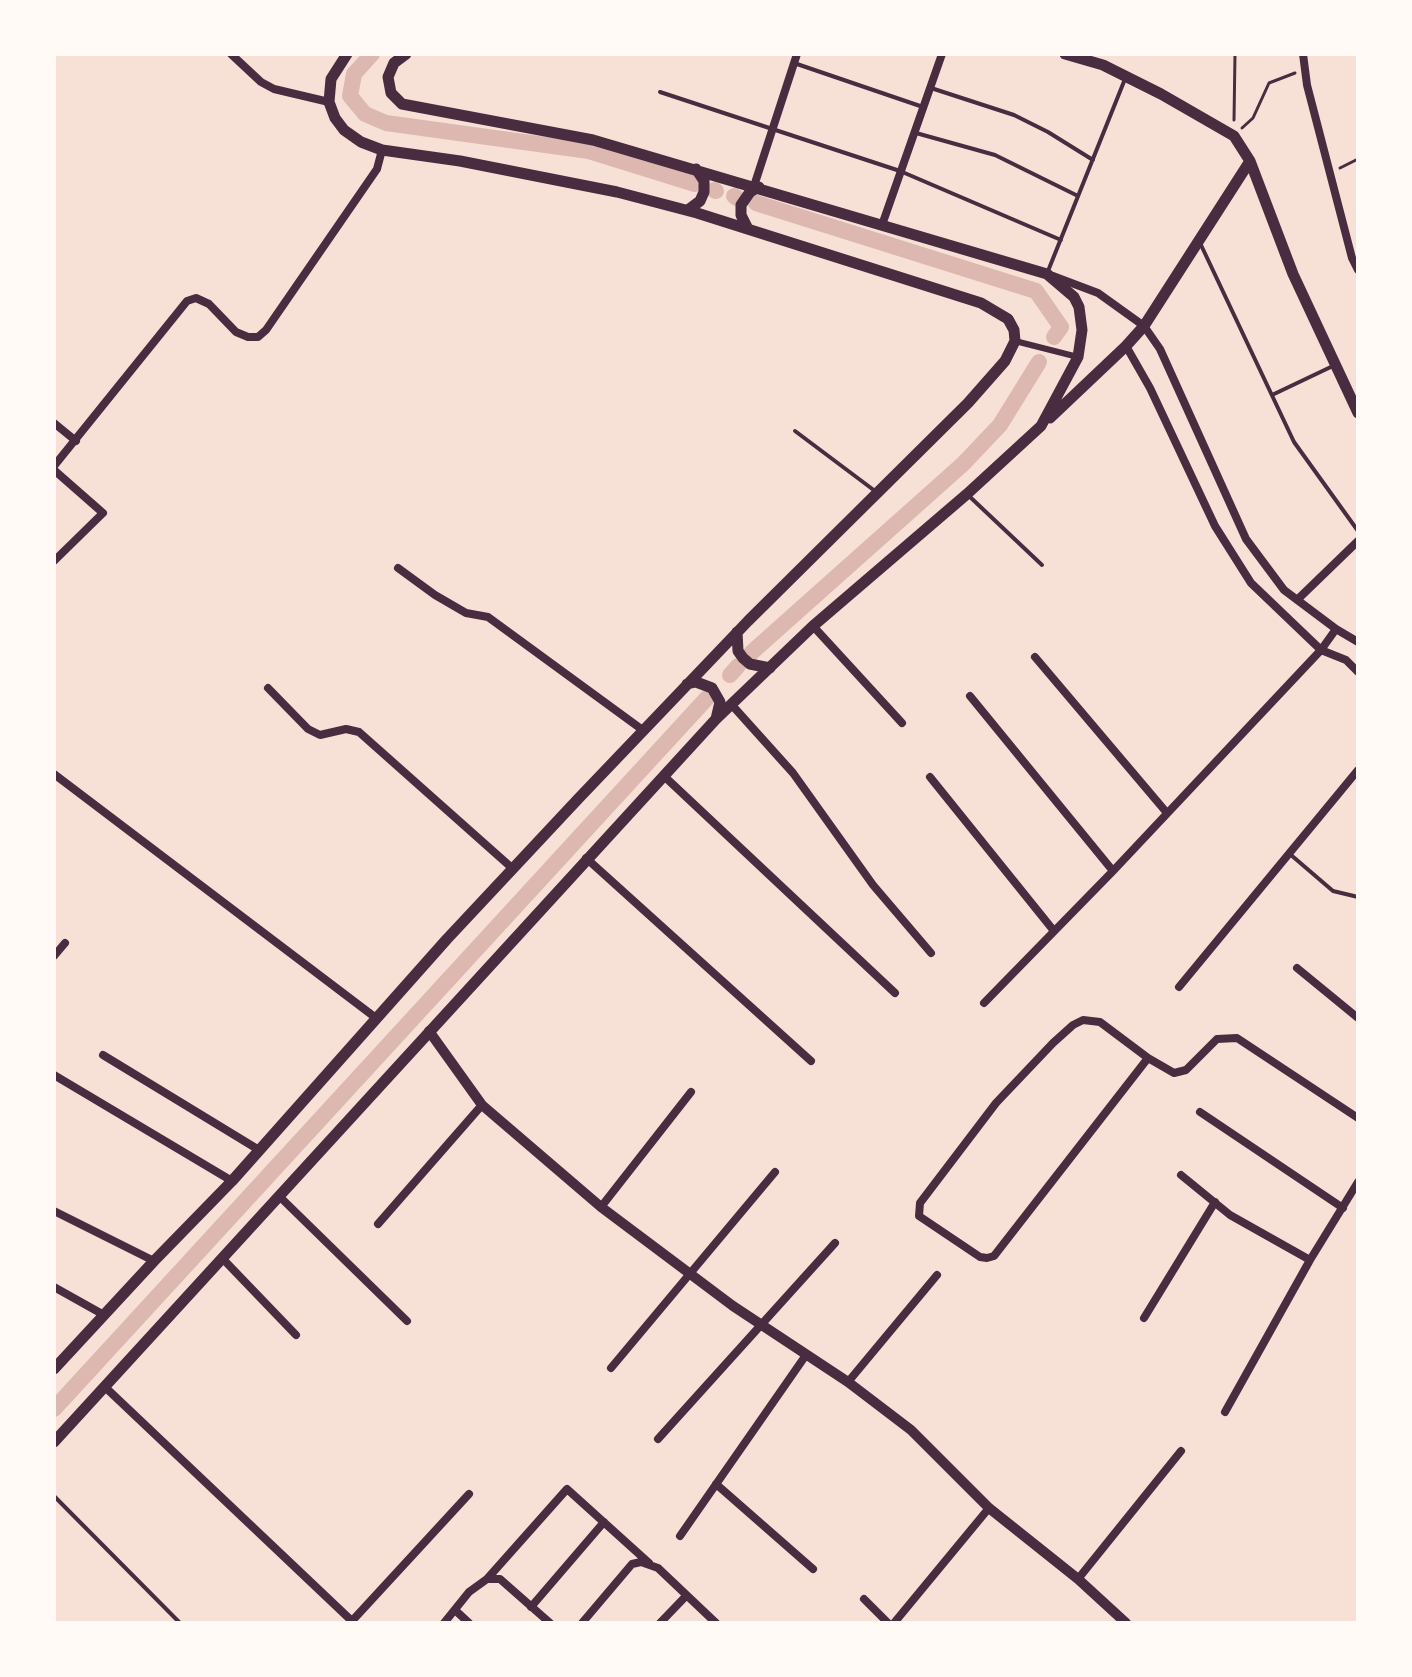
<!DOCTYPE html>
<style>
body{margin:0}
#map{position:relative;width:1412px;height:1677px;overflow:hidden;background:#f7e1d7;font-family:"Nunito Sans",sans-serif}
canvas{display:block}
.frame{position:absolute;inset:0;border:56px solid #fffaf5;pointer-events:none}
</style>
<div id="map">
<canvas width="1412" height="1677"></canvas>
<div class="frame"></div>
</div>
<script>
const c = document.querySelector('canvas').getContext('2d');
c.lineJoin = 'round';
function poly(rows) {
  const path = new Path2D();
  for (const r of rows) {
    path.moveTo(r[0], r[1]);
    for (let i = 2; i < r.length; i += 2) path.lineTo(r[i], r[i + 1]);
  }
  return path;
}
function stroke(path, color, width, dash) {
  c.strokeStyle = color;
  c.lineWidth = width;
  c.lineCap = dash ? 'butt' : 'round';
  c.setLineDash(dash || []);
  c.stroke(path);
}
const canal = poly([
 [372,54,354,74,350,96,365,114,386,123,589,151,695,184],
 [714,190,716,191],
 [734,196,737,198],
 [756,203,1036,291,1061,327,1054,337],
 [751,653,963,464,1000,425,1039,362],
 [730,675,738,666],
 [54,1409,707,698]
]);
const path = poly([
 [1234,120,1235,54],
 [1242,128,1253,118,1269,83,1295,73],
 [1340,168,1358,159]
]);
const service = poly([
 [794,63,923,107],
 [931,88,1014,115,1048,132,1093,160],
 [660,92,900,171,1061,240],
 [916,133,995,155,1078,196],
 [1201,245,1294,442,1358,531],
 [1048,271,1125,79],
 [1272,395,1335,365],
 [795,431,875,491],
 [969,496,1042,565],
 [1291,855,1333,891,1358,897],
 [54,1496,180,1623]
]);
const pedestrian = poly([
 [1015,341,1078,357]
]);
const minor = poly([
 [231,54,261,82,274,89,329,102],
 [1303,54,1307,85,1352,258,1358,270],
 [754,186,797,54],
 [882,225,942,54],
 [1053,276,1098,293,1144,326,1160,349,1246,539,1284,590,1336,629,1358,642],
 [1126,346,1150,388,1215,526,1251,583,1321,650,1346,660,1358,672],
 [54,423,76,441],
 [54,466,187,301,196,298,209,304,236,332,248,337,258,337,266,330,377,169,382,150],
 [54,470,103,513,54,561],
 [398,568,435,595,466,613,488,617,644,731],
 [1297,600,1358,541],
 [813,626,902,723],
 [1035,657,1167,813],
 [268,688,308,729,320,735,346,729,359,732,512,868],
 [970,696,1113,871],
 [731,704,793,773,873,885,931,953],
 [54,774,376,1018],
 [665,777,895,993],
 [930,777,1054,931],
 [586,858,811,1061],
 [54,956,65,943],
 [1297,968,1358,1018],
 [1179,987,1358,770],
 [984,1003,1113,871,1321,650,1336,629],
 [103,1055,259,1150],
 [1148,1058,994,1256,987,1258,980,1257,919,1216,920,1203,996,1103,1053,1043,1073,1025,1083,1020,1100,1022,1148,1058,1174,1073,1186,1070,1217,1039,1237,1038,1358,1118],
 [54,1075,232,1181],
 [1200,1112,1343,1208],
 [1181,1175,1230,1215,1310,1260],
 [279,1196,407,1321],
 [601,1207,691,1092],
 [54,1211,154,1261],
 [378,1224,482,1105],
 [222,1258,296,1335],
 [54,1287,104,1315],
 [1144,1318,1215,1202],
 [611,1368,775,1172],
 [848,1382,937,1275],
 [105,1387,354,1623],
 [1225,1412,1310,1260,1358,1182],
 [658,1439,835,1243],
 [716,1484,813,1569],
 [680,1536,806,1355],
 [487,1579,567,1489,649,1563],
 [1078,1579,1181,1451],
 [864,1599,888,1623],
 [531,1607,604,1522],
 [455,1610,469,1623],
 [352,1621,469,1494],
 [444,1623,469,1592,487,1579,500,1579,550,1623],
 [582,1623,632,1564,641,1562,658,1568,716,1623],
 [660,1623,686,1596],
 [894,1623,989,1508]
]);
const tertiary = poly([
 [429,1031,482,1105,601,1207,733,1306,848,1382,911,1430,989,1508,1078,1579,1126,1623]
]);
const secondary = poly([
 [1065,54,1103,65,1161,94,1234,136,1250,161,1293,274,1358,413],
 [688,210,700,201,704,192,704,181,696,169],
 [748,229,741,215,741,205,750,192,759,187],
 [1050,418,1126,346,1144,326,1250,161],
 [737,632,738,651,743,658,750,664,770,668],
 [687,684,696,682,712,688,720,702,716,719],
 [54,1369,154,1261,232,1181,447,939,578,799,748,621,968,403,1005,361,1015,341,1014,330,1008,319,981,303,697,213,617,192,460,161,382,150,361,142,344,130,335,118,329,102,331,79,347,54],
 [54,1442,716,719,813,626,967,494,1041,426,1078,357,1082,330,1079,307,1074,297,1047,274,593,140,402,104,391,93,388,77,394,63,406,54]
]);
stroke(canal, '#dcb8b0', 16);
stroke(path, '#4a2c40', 3);
stroke(service, '#4a2c40', 4);
stroke(pedestrian, '#4a2c40', 6);
stroke(minor, '#4a2c40', 8);
stroke(tertiary, '#4a2c40', 10);
stroke(secondary, '#4a2c40', 11);
</script>
